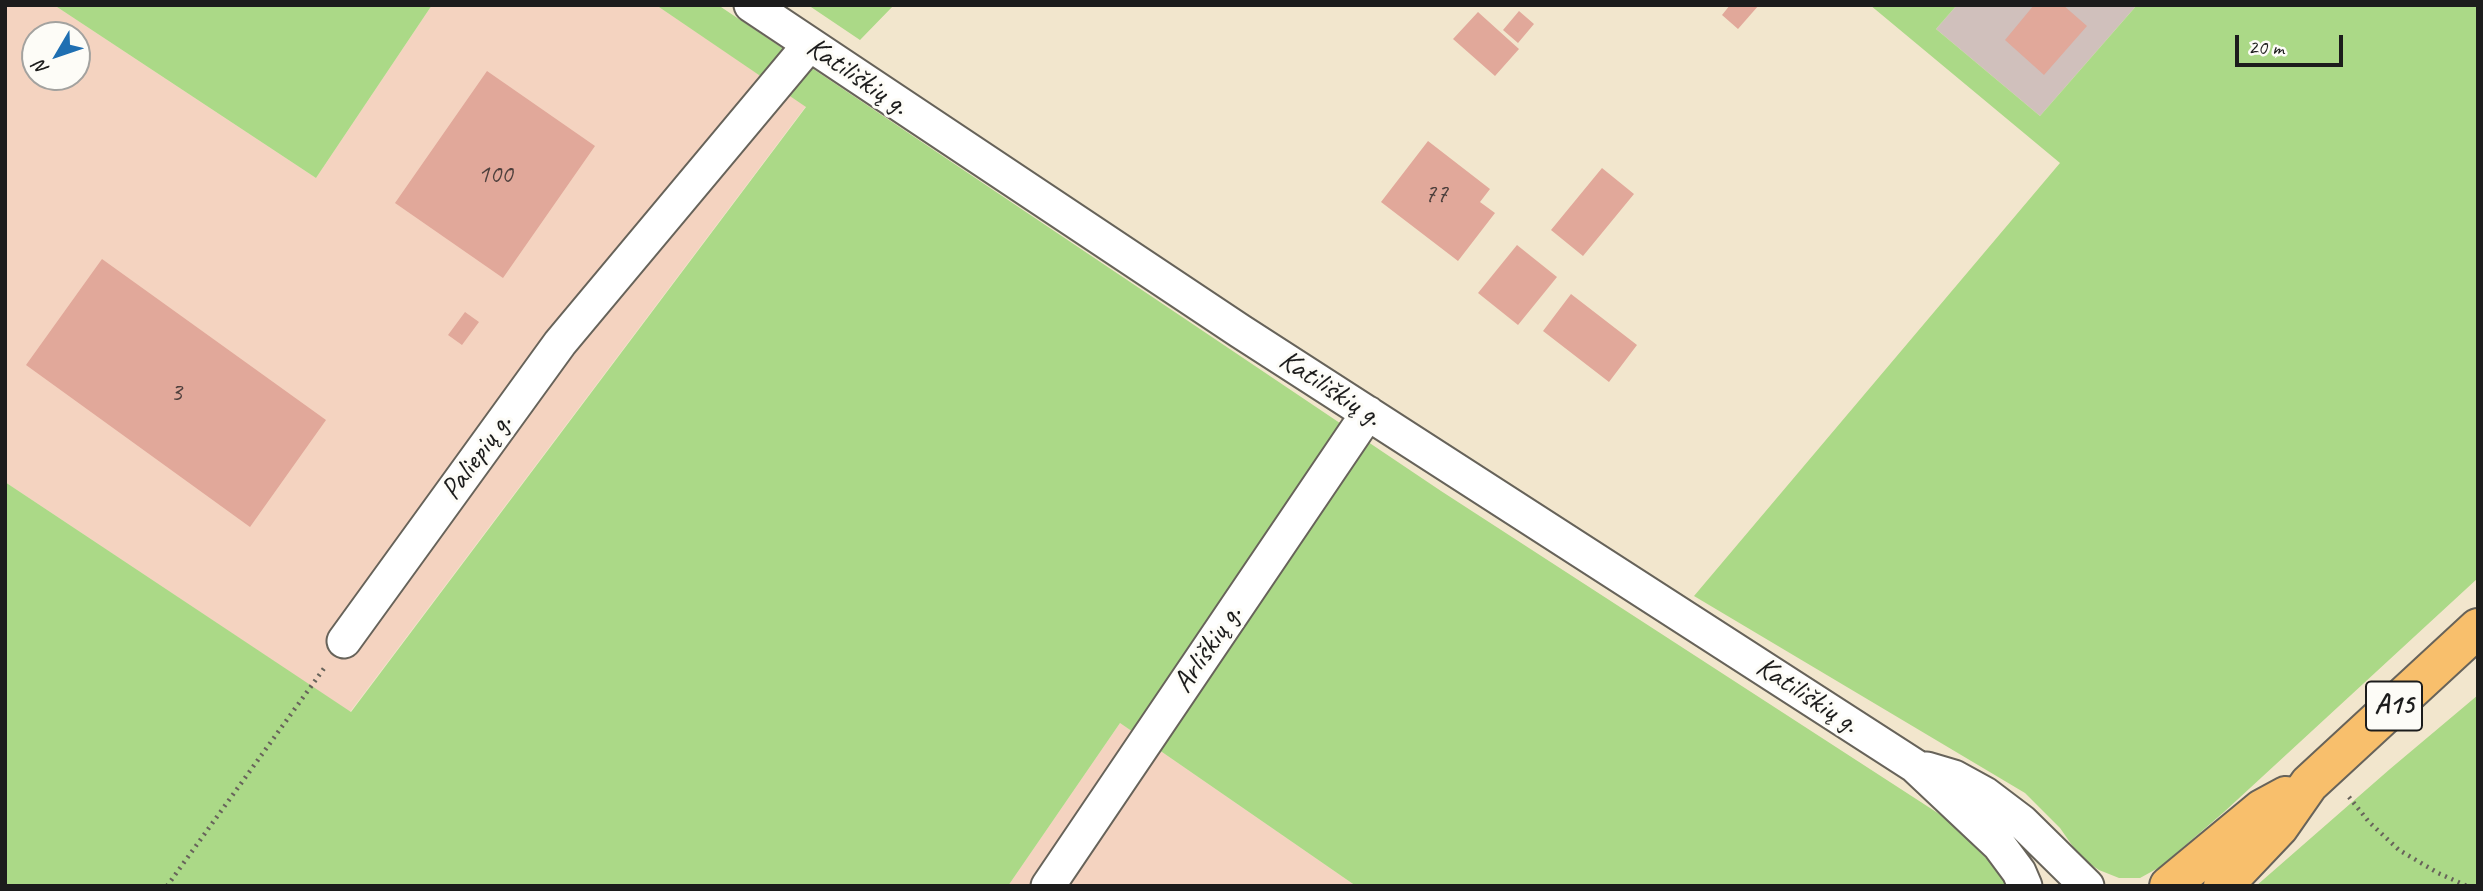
<!DOCTYPE html>
<meta charset="utf-8">
<style>
body{margin:0}
#map{position:relative;width:2483px;height:891px;overflow:hidden;background:#f2e6cd;font-family:Caveat,sans-serif}
canvas{display:block}
.frame{position:absolute;inset:0;border:7px solid #1c1c1c;pointer-events:none}
.north{position:absolute;left:21px;top:21px;width:70px;height:70px;box-sizing:border-box;background:#fdfcf7;border:2px solid #a3a29f;border-radius:50%;rotate:231deg;font-size:19px;font-weight:700;line-height:28px;text-align:center;color:#1c1c1c}
.north::after{content:'';display:block;margin:auto;width:24px;height:32px;background:#1f6fb2;clip-path:polygon(50% 0,100% 100%,50% 72%,0 100%)}
.scale{position:absolute;left:2235px;top:35px;width:108px;height:32px;box-sizing:border-box;border:4px solid #1c1c1c;border-top:0;padding-left:9px;font-size:21px;line-height:24px;white-space:nowrap;color:#1c1c1c;-webkit-text-stroke:5px #fdfcf7;paint-order:stroke}
</style>
<div id="map">
<canvas width="2483" height="891"></canvas>
<div class="frame"></div>
<div class="north">N</div>
<div class="scale">20 m</div>
</div>
<script>
const c = document.querySelector('canvas').getContext('2d');
c.lineJoin = 'round';
function fillPath(path, color) {
  c.fillStyle = color;
  c.fill(path, 'evenodd');
}
function poly(rows) {
  const path = new Path2D();
  for (const r of rows) {
    path.moveTo(r[0], r[1]);
    for (let i = 2; i < r.length; i += 2) path.lineTo(r[i], r[i + 1]);
  }
  return path;
}
function stroke(path, color, width, dash) {
  c.strokeStyle = color;
  c.lineWidth = width;
  c.lineCap = dash ? 'butt' : 'round';
  c.setLineDash(dash || []);
  c.stroke(path);
}
function drawText(font, color, halo, rows, align = 'center') {
  c.font = font + ' Caveat,sans-serif';
  c.lineWidth = 6;
  c.setLineDash([]);
  c.textBaseline = 'middle';
  c.strokeStyle = halo;
  c.fillStyle = color;
  for (const [text, x, y, turn = 0] of rows) {
    c.save();
    c.translate(x, y);
    c.rotate((+turn || 0) * Math.PI / 180);
    c.textAlign = isNaN(turn) ? turn : align;
    if (halo) c.strokeText(text, 0, 0);
    c.fillText(text, 0, 0);
    c.restore();
  }
}
const built = poly([
 [5,5,54,5,316,178,432,5,656,5,806,106,350,712,5,482],
 [35,35,77,35,77,77,35,77],
 [1120,723,1356,886,1008,886]
]);
const industrial = poly([
 [1957,5,2137,5,2040,116,1936,29]
]);
const green = poly([
 [54,5,432,5,316,178],
 [656,5,718,5,1441,491,1947,819,1999,871,2006,886,1356,886,1120,723,1008,886,5,886,5,482,351,712,806,107],
 [808,5,894,5,860,40],
 [1870,5,1957,5,1936,29,2040,116,2137,5,2478,5,2478,578,2224,812,2160,867,2140,878,2119,878,2099,870,2081,858,2060,828,2025,793,1694,596,2060,163],
 [2478,695,2478,886,2256,886,2390,769]
]);
const building = poly([
 [1730,5,1759,5,1738,29,1722,15],
 [2034,5,2063,5,2087,26,2044,75,2005,40],
 [1519,11,1534,24,1518,43,1503,30],
 [1478,12,1519,49,1495,76,1453,39],
 [487,71,595,146,503,278,395,203],
 [1428,141,1490,189,1480,202,1495,213,1458,261,1381,202],
 [1602,168,1634,194,1583,256,1551,230],
 [1517,245,1557,277,1518,325,1478,293],
 [102,259,326,420,250,527,26,365],
 [1571,294,1637,345,1609,382,1543,331],
 [465,312,479,322,462,345,448,335]
]);
const path = poly([
 [2349,797,2369,822,2399,850,2438,873,2467,886],
 [167,886,325,667]
]);
const street = poly([
 [751,5,1240,331,1915,766,1999,845,2019,872,2025,886],
 [344,641,560,343,809,45],
 [1927,769,1954,777,1985,794,2022,822,2087,886],
 [1048,886,1368,413]
]);
const highway = poly([
 [2169,886,2262,809,2286,796],
 [2223,886,2279,827,2309,784,2478,628]
]);
const numberNames = [
 ["100",495,175],
 ["77",1436,195],
 ["3",176,393]
];
const shields = [
 [2394,706,56]
];
const shieldNames = [
 ["A15",2394,706]
];
const streetNames = [
 ["Katiliškių g.",857,77,34],
 ["Katiliškių g.",1330,389,33],
 ["Paliepių g.",477,457,-54],
 ["Arliškių g.",1208,649,-56],
 ["Katiliškių g.",1807,696,33]
];
fillPath(built, '#f4d3c0');
fillPath(industrial, '#d0c0bc');
fillPath(green, '#abd987');
fillPath(building, '#e1a89a');
stroke(street, '#67635a', 37);
stroke(highway, '#67635a', 42);
stroke(path, '#67635a', 4.5, [2, 5]);
stroke(street, '#fff', 33);
stroke(highway, '#f8bf6c', 38);
drawText('26px', '#4d3f3c', null, numberNames);
for (const [x, y, w] of shields) {
  const box = new Path2D();
  box.roundRect(x - w / 2, y - 24.5, w, 49, 5);
  c.fillStyle = '#fdfcf7';
  c.fill(box);
  stroke(box, '#1c1c1c', 2);
}
drawText('bold 28px', '#1c1c1c', null, shieldNames);
drawText('30px', '#1c1c1c', '#fdfcf7', streetNames);
</script>
